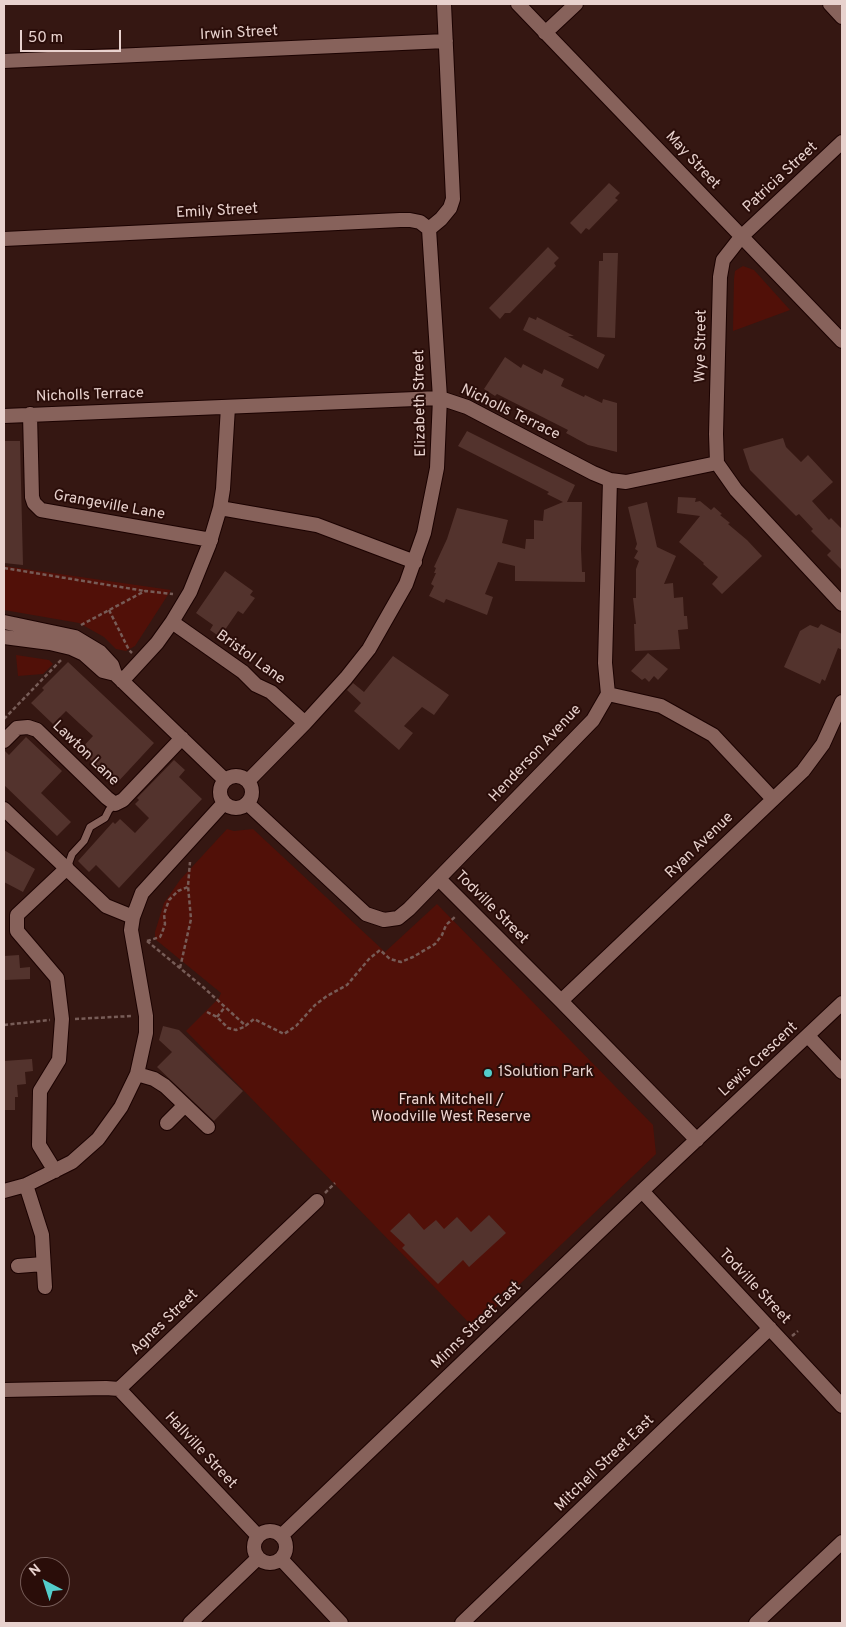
<!DOCTYPE html>
<style>
body{margin:0}
#map{position:relative;width:846px;height:1627px;overflow:hidden;background:#351712;font-family:Overpass,sans-serif}
canvas{display:block}
.frame{position:absolute;inset:0;border:5px solid #e8d2ce;pointer-events:none}
.north{position:absolute;left:20px;top:1557px;width:50px;height:50px;box-sizing:border-box;background:#2a0d09;border:1px solid #765c58;border-radius:50%;rotate:320deg;font-size:14px;font-weight:700;line-height:20px;text-align:center;color:#e8d2ce}
.north::after{content:'';display:block;margin:auto;width:18px;height:22px;background:#53cdcb;clip-path:polygon(50% 0,100% 100%,50% 72%,0 100%)}
.scale{position:absolute;left:20px;top:30px;width:101px;height:22px;box-sizing:border-box;border:2px solid #e8d2ce;border-top:0;padding-left:6px;font-size:15px;line-height:18px;white-space:nowrap;color:#e8d2ce;-webkit-text-stroke:4px #2a0d09;paint-order:stroke}
</style>
<div id="map">
<canvas width="846" height="1627"></canvas>
<div class="frame"></div>
<div class="north">N</div>
<div class="scale">50 m</div>
</div>
<script>
const c = document.querySelector('canvas').getContext('2d');
c.lineJoin = 'round';
function fillPath(path, color) {
  c.fillStyle = color;
  c.fill(path, 'evenodd');
}
function poly(rows) {
  const path = new Path2D();
  for (const r of rows) {
    if (r.length === 3) {
      path.moveTo(r[0] + r[2], r[1]);
      path.arc(r[0], r[1], r[2], 0, 2 * Math.PI);
      continue;
    }
    path.moveTo(r[0], r[1]);
    for (let i = 2; i < r.length; i += 2) path.lineTo(r[i], r[i + 1]);
  }
  return path;
}
function stroke(path, color, width, dash) {
  c.strokeStyle = color;
  c.lineWidth = width;
  c.lineCap = dash ? 'butt' : 'round';
  c.setLineDash(dash || []);
  c.stroke(path);
}
function drawText(font, color, halo, rows, align = 'center') {
  c.font = font + ' Overpass,sans-serif';
  c.lineWidth = 4;
  c.setLineDash([]);
  c.textBaseline = 'middle';
  c.strokeStyle = halo;
  c.fillStyle = color;
  for (const [text, x, y, turn = 0] of rows) {
    c.save();
    c.translate(x, y);
    c.rotate((+turn || 0) * Math.PI / 180);
    c.textAlign = isNaN(turn) ? turn : align;
    if (halo) c.strokeText(text, 0, 0);
    c.fillText(text, 0, 0);
    c.restore();
  }
}
const green = poly([
 [743,266,754,270,790,310,733,331,734,279,735,271],
 [4,566,171,590,135,646,126,651,116,649,104,637,79,623,4,610],
 [16,655,49,660,53,664,43,674,18,676],
 [227,829,234,831,253,829,385,952,437,904,653,1125,656,1154,474,1328,186,1031,219,998,221,993,155,939,155,932,164,903,180,880]
]);
const building = poly([
 [609,183,620,193,615,198,618,200,589,230,586,228,581,234,570,223],
 [548,247,559,258,554,263,556,266,510,313,505,313,500,319,489,308],
 [603,253,618,253,615,338,597,337,599,261,603,261],
 [529,317,536,320,537,317,574,336,568,336,605,355,598,369,523,330],
 [505,357,521,368,523,364,542,374,544,369,564,379,561,386,584,397,585,395,602,403,603,399,617,403,617,452,588,445,566,433,568,430,497,394,495,396,484,389],
 [467,431,575,485,567,502,582,502,581,549,582,572,585,572,585,582,515,581,515,566,498,562,485,594,493,597,487,615,446,599,444,603,429,596,434,586,431,584,436,573,434,573,436,568,434,567,447,539,457,508,508,520,502,543,525,549,526,539,534,539,534,520,543,521,544,510,563,502,547,494,549,492,458,446],
 [783,438,786,447,801,462,808,455,833,482,812,501,829,520,831,518,842,529,842,570,827,555,831,551,811,531,813,529,799,514,796,516,750,470,743,449],
 [4,441,20,441,23,565,4,563],
 [678,497,696,498,695,502,700,501,711,510,714,507,722,514,720,515,730,523,728,524,747,540,762,556,722,594,712,584,718,577,703,564,704,563,679,542,700,516,677,513],
 [647,502,657,547,676,556,664,584,673,583,674,598,683,597,684,616,687,616,688,629,678,630,680,649,635,651,634,624,636,624,633,598,636,598,636,569,639,561,634,558,638,551,635,549,637,544,628,507],
 [225,571,253,591,250,595,255,598,243,614,238,611,220,637,210,630,213,625,196,613],
 [821,624,842,634,842,650,838,648,825,681,822,679,820,684,784,667,800,631,810,625,818,628],
 [648,653,668,669,658,680,654,676,649,682,645,678,642,680,631,671],
 [393,656,449,695,434,715,422,707,404,726,413,733,399,750,354,711,361,703,347,690,353,683,364,692],
 [68,662,154,743,116,784,80,750,93,736,66,711,53,724,31,703,44,690,42,688],
 [26,737,62,771,41,793,71,822,57,836,4,785,4,750,9,755],
 [174,760,185,770,179,777,202,799,119,888,96,865,89,872,78,861,113,822,115,824,120,819,135,833,149,818,135,804,139,800,137,798],
 [4,850,35,869,23,892,4,882],
 [19,955,20,968,30,967,30,979,4,980,4,956],
 [163,1026,179,1030,243,1091,214,1121,157,1067,172,1052,159,1040],
 [32,1059,33,1071,25,1072,26,1084,17,1085,18,1097,15,1097,15,1110,4,1110,4,1061],
 [409,1213,424,1230,436,1220,444,1229,457,1217,471,1232,489,1215,506,1233,469,1267,463,1260,438,1284,402,1248,405,1245,390,1231]
]);
const path = poly([
 [4,568,145,591],
 [109,610,129,650,132,653],
 [81,625,145,591,173,594],
 [4,719,62,659],
 [147,941,203,987,246,1026],
 [147,941,160,937,162,933,165,924,164,914,169,900,178,891,188,887],
 [180,968,191,919,188,886,190,862],
 [207,1012,217,1017,228,1028,236,1030,244,1027,254,1019,284,1034,296,1026,315,1005,327,996,347,985,369,959,380,950,390,959,401,962,413,957,435,944,442,935,446,925,456,916],
 [217,1017,225,1007],
 [75,1019,132,1016],
 [4,1025,50,1020],
 [325,1193,335,1183],
 [792,1336,798,1331]
]);
const lane = poly([
 [67,868,72,854,84,841,90,827,105,818,109,810,115,804]
]);
const street = poly([
 [518,4,842,341],
 [830,4,842,17],
 [545,33,576,4],
 [4,61,446,41],
 [4,239,400,220,410,220,420,222,429,229],
 [30,414,32,497,34,503,41,510,211,540],
 [4,416,440,398,467,407,593,473,610,480,626,482,717,463,736,490,842,604],
 [717,463,716,434,720,277,723,260,741,237,842,142],
 [220,508,317,525,415,562],
 [4,622,75,637,100,652,112,665,115,674,225,780],
 [172,622,243,672,256,685,271,692,305,723],
 [4,637,50,643,71,648,84,654,103,671,115,674],
 [122,681,157,643,172,622,190,592,209,545,220,508,223,489,228,407],
 [608,694,661,706,713,735,773,799],
 [4,741,17,728,28,727,37,730,107,798,115,804,123,800,182,738],
 [236,792,16],
 [248,781,305,723,346,678,369,649,406,584,424,533,437,468,440,398,429,229,441,219,450,208,453,199,444,4],
 [247,803,366,914,384,920,398,918,409,909,593,720,608,694,605,663,610,480],
 [4,809,106,906,133,917],
 [439,879,561,1001,697,1140],
 [561,1001,803,771,823,744,842,702],
 [808,1036,842,1072],
 [137,1074,154,1079,165,1086,208,1127],
 [167,1123,185,1105],
 [55,1171,39,1145,40,1091,59,1060,62,1019,57,978,17,931,17,915,67,868],
 [26,1185,42,1235,45,1287],
 [4,1191,26,1185,72,1162,98,1139,121,1107,137,1074,146,1033,146,1016,131,930,133,917,142,893,224,803],
 [642,1191,842,1406],
 [18,1266,43,1264],
 [119,1389,317,1201],
 [119,1389,258,1536],
 [4,1390,106,1388,119,1389],
 [270,1547,16],
 [281,1536,642,1191,842,1003],
 [281,1559,341,1623],
 [190,1623,258,1558],
 [462,1623,770,1328],
 [756,1623,842,1542]
]);
const markers = [
 [488,1073,5,"#53cdcb"]
];
const streetNames = [
 ["Irwin Street",239,34,-3],
 ["May Street",692,161,47],
 ["Patricia Street",781,178,-43],
 ["Emily Street",217,212,-3],
 ["Wye Street",702,346,-89],
 ["Nicholls Terrace",90,396,-2],
 ["Elizabeth Street",421,403,-91],
 ["Nicholls Terrace",510,413,26],
 ["Grangeville Lane",109,506,10],
 ["Bristol Lane",250,658,36],
 ["Lawton Lane",85,754,44],
 ["Henderson Avenue",536,754,-47],
 ["Ryan Avenue",700,846,-44],
 ["Todville Street",491,908,45],
 ["Lewis Crescent",759,1060,-43],
 ["Todville Street",754,1287,47],
 ["Agnes Street",165,1323,-44],
 ["Minns Street East",477,1326,-44],
 ["Hallville Street",200,1451,47],
 ["Mitchell Street East",605,1464,-44]
];
const poiNames = [
 ["1Solution Park",498,1073]
];
const parkNames = [
 ["Frank Mitchell /",451,1101],
 ["Woodville West Reserve",451,1118]
];
fillPath(green, '#511008');
fillPath(building, '#53332d');
stroke(lane, '#1b0201', 9);
stroke(street, '#1b0201', 16);
stroke(path, '#775c57', 2.5, [4, 2.5]);
stroke(lane, '#87625b', 7);
stroke(street, '#87625b', 14);
for (const [x, y, r, color] of markers) {
  const dot = new Path2D();
  dot.arc(x, y, r, 0, 2 * Math.PI);
  c.fillStyle = color;
  c.fill(dot);
  stroke(dot, '#2a0d09', 2);
}
drawText('15px', '#e8d2ce', '#2a0d09', streetNames);
drawText('15px', '#e8d2ce', '#2a0d09', poiNames, 'left');
drawText('15px', '#f0d6d2', '#2a0d09', parkNames);
</script>
